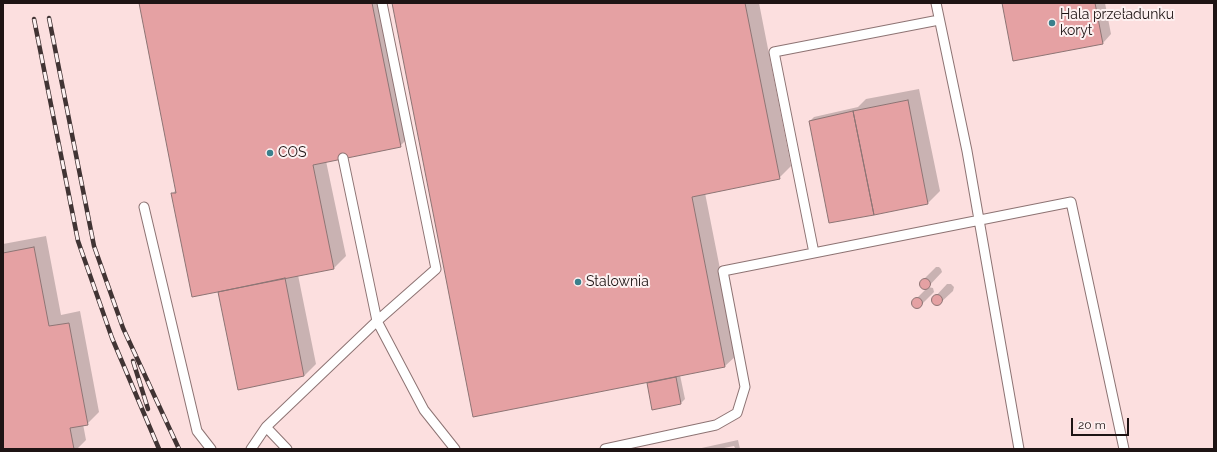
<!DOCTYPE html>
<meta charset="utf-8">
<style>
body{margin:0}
#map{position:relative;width:1217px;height:452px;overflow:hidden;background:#fcdfdf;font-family:Raleway,sans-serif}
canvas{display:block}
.frame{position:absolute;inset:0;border:4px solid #1e1414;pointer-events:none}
.scale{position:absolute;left:1071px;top:418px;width:58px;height:18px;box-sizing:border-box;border:2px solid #1e1414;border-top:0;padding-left:5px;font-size:12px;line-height:14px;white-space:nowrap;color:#1e1414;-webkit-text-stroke:3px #fdf1f1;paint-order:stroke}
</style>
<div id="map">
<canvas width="1217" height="452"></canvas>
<div class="frame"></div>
<div class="scale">20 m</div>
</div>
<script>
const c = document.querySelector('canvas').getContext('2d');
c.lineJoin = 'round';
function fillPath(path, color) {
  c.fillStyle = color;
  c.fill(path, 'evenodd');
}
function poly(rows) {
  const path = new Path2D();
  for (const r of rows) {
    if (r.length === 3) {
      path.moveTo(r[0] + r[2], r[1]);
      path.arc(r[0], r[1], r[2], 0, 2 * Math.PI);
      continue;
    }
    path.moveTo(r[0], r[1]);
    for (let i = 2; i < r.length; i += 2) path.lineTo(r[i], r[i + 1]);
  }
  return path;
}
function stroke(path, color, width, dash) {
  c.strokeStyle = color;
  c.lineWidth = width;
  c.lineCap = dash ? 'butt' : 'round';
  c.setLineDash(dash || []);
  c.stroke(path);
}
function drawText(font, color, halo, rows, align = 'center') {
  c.font = font + ' Raleway,sans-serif';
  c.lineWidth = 4;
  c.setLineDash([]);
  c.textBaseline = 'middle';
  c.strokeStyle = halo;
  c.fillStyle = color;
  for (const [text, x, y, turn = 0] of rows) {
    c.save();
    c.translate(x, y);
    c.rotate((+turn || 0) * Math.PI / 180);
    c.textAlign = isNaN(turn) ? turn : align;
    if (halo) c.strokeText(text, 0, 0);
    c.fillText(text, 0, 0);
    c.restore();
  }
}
const shadow = poly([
 [140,3,386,3,412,134,400,146,326,161,346,256,334,268,298,275,316,364,304,376,239,389,219,290,172,194,176,190],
 [393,3,759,3,791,166,779,178,705,193,737,355,725,366,680,375,685,399,681,403,653,408,648,382],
 [1003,3,1105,3,1111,34,1103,43],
 [919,89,940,191,928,203,810,121,814,117,858,107,866,99],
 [46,236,61,315,80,311,99,412,87,424,83,424,86,440,77,449,3,449,3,244],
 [936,267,939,267,941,269,942,272,928,287,933,288,934,292,919,307,916,307,913,305,913,302,927,288,924,288,921,286,921,282],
 [947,284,951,284,954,287,953,291,938,305,933,303,933,299],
 [738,440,740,449,728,449,735,448,734,446,719,449,697,449]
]);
const building = poly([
 [139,3,372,3,401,147,313,165,334,269,192,297,171,193,176,193,139,3],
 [392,3,745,3,780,179,692,197,725,367,473,417,392,3],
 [1002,3,1095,3,1103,44,1013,61,1002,3],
 [908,100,928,204,874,215,853,111,908,100],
 [853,111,874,215,829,223,809,121,853,111],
 [34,247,49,326,69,323,88,425,70,428,74,449,3,449,3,253,34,247],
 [285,278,304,376,238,390,218,292,285,278],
 [925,284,5.5],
 [937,300,5.5],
 [917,303,5.5],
 [676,377,681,404,652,410,647,383,676,377]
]);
const service = poly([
 [936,3,967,151,1019,449],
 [343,158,377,321,424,410,455,449],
 [144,207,197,431,211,449],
 [814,253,774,52,939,20],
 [251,449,266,427],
 [287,449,266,427,377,321,436,269,382,3],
 [605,449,716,425,737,413,745,387,723,271,1071,202,1124,449]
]);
const rail = poly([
 [49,18,94,246,123,328,179,449],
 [34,19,78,241,112,338,159,449],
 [133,361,148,409]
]);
const markers = [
 [1052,23,4,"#3a808c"],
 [270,153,4,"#3a808c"],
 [578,282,4,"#3a808c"]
];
const poiNames = [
 ["Hala przeładunku",1060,15],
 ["koryt",1060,31],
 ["COS",278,153],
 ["Stalownia",586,282]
];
fillPath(shadow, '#0003');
fillPath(building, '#e5a1a3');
stroke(building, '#8d7474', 1);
stroke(service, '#8d7373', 11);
stroke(service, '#fff', 9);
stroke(rail, '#413434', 4.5);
stroke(rail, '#fdf1f1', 3, [9]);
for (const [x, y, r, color] of markers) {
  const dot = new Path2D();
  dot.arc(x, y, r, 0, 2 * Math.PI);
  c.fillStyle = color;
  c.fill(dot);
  stroke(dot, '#fdf1f1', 1.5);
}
drawText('14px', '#1e1414', '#fdf1f1', poiNames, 'left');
</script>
